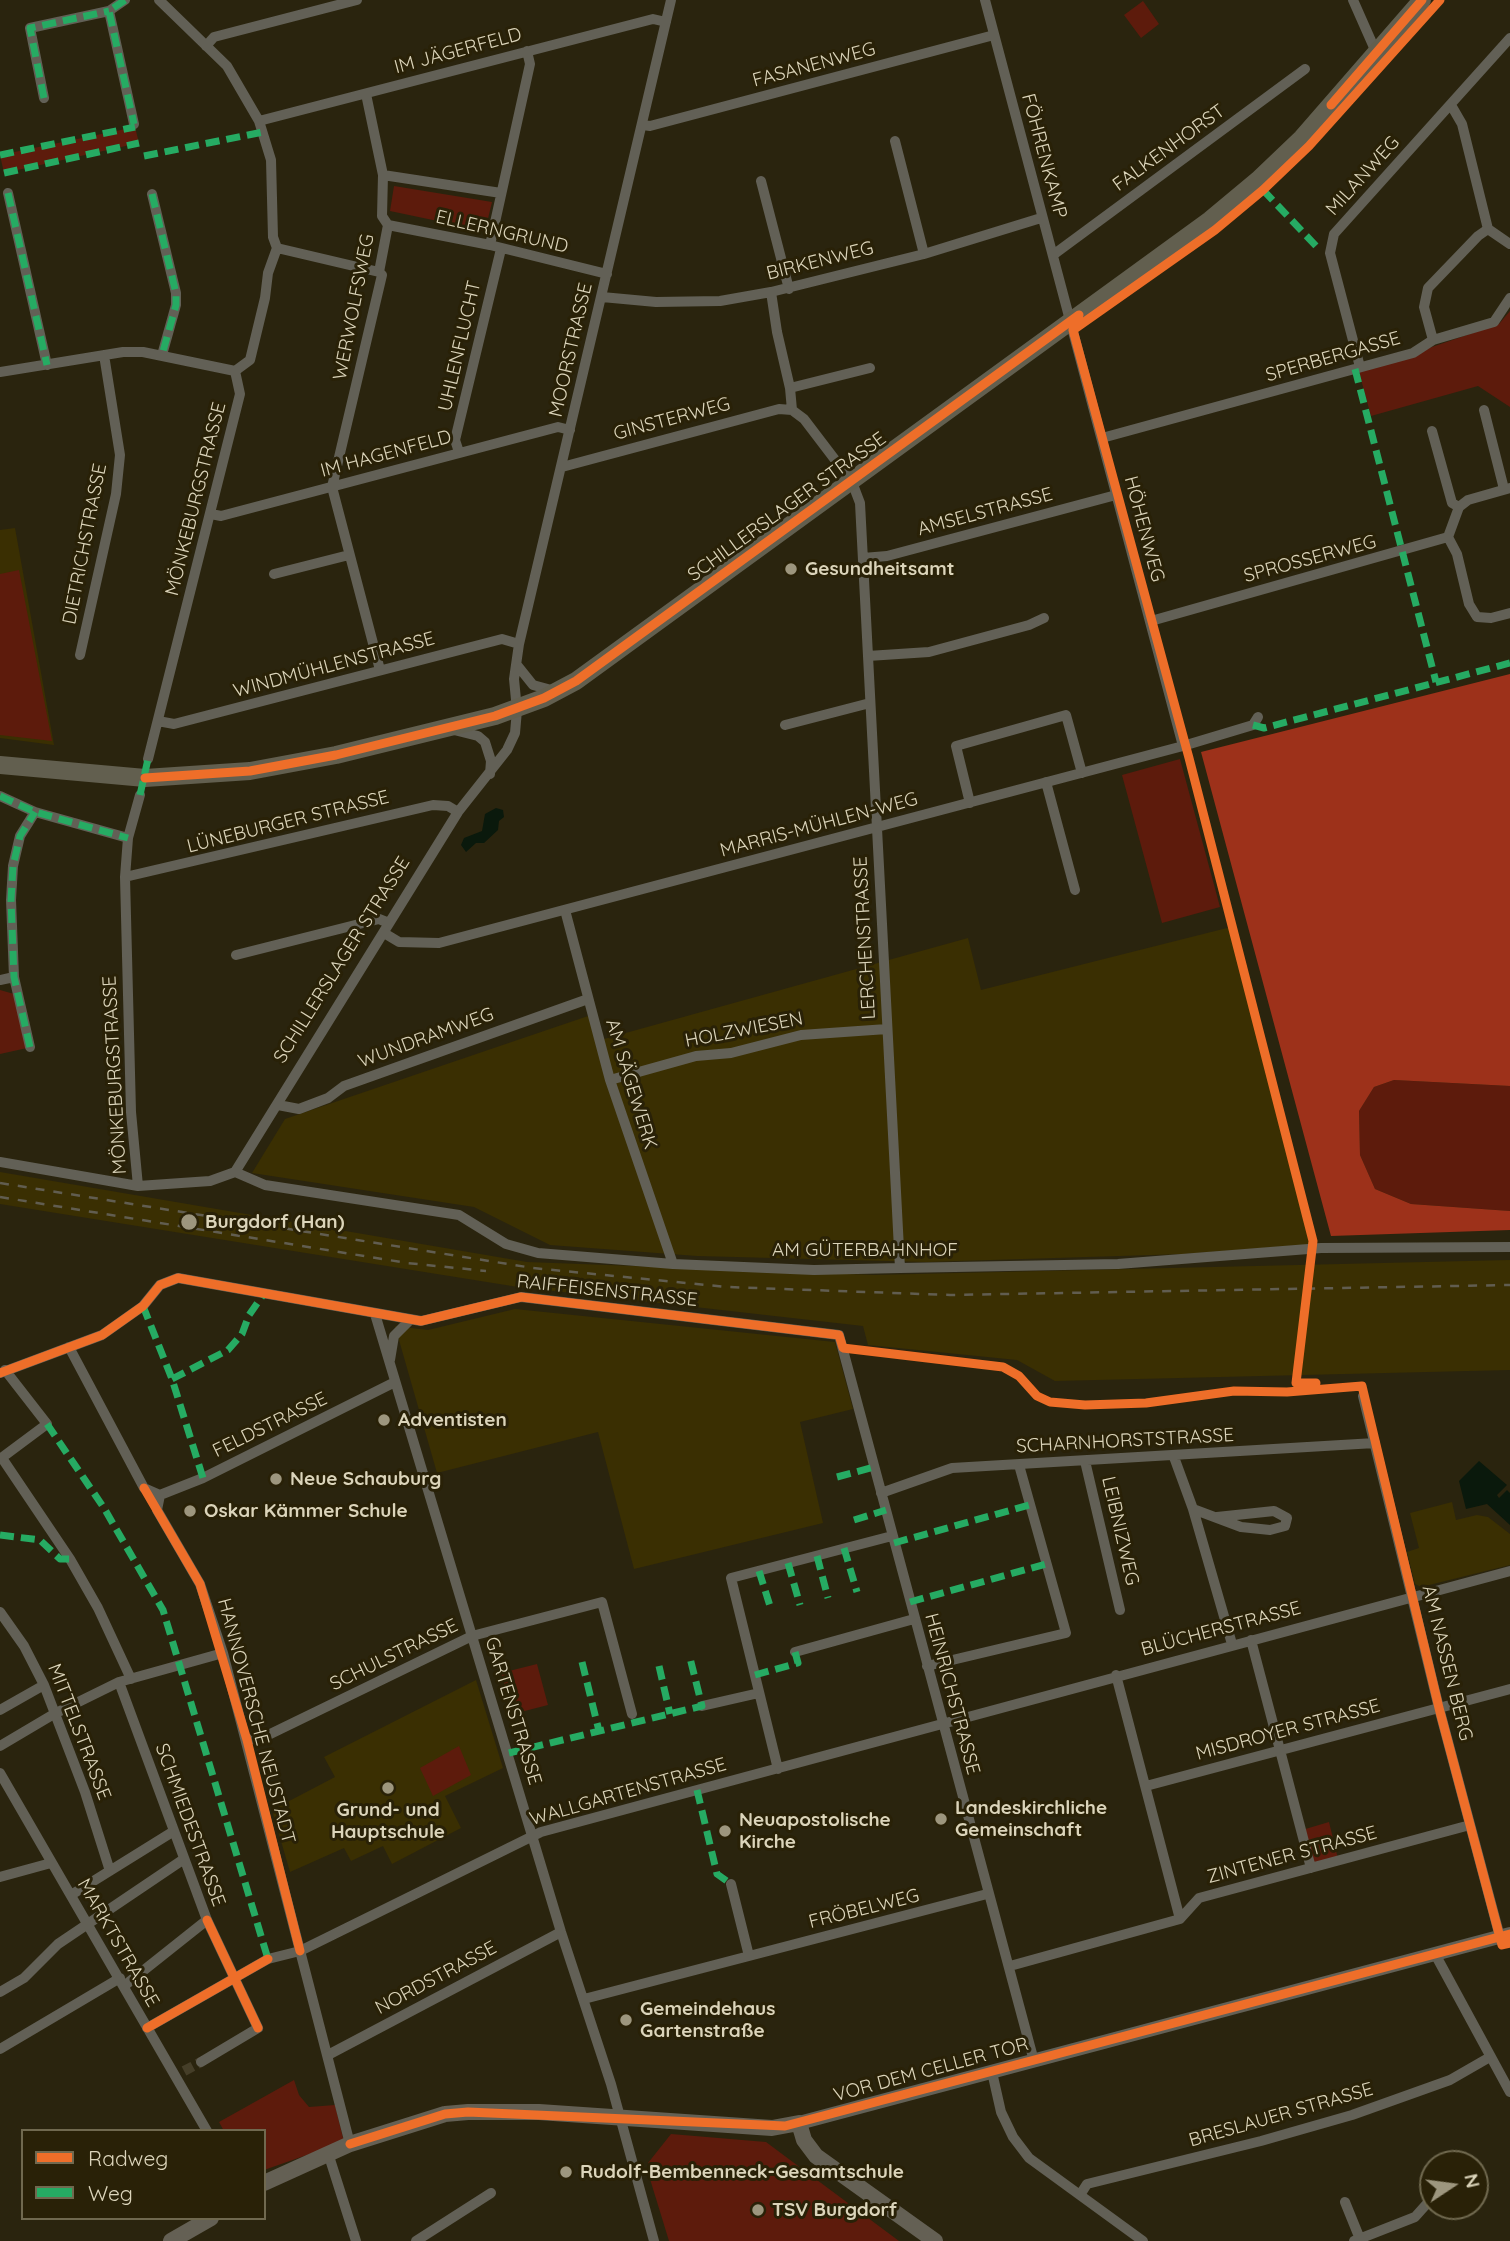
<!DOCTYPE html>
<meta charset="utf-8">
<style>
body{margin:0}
#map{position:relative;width:1510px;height:2241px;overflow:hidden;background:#2a240e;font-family:Quicksand,sans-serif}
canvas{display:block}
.legend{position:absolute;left:21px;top:2129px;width:245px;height:91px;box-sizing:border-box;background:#292107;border:2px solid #70694f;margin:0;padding:9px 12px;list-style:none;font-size:21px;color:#dbd4ba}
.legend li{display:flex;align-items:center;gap:14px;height:35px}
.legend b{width:35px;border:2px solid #70694f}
.north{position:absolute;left:1419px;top:2150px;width:70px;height:70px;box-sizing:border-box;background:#292107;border:2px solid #70694f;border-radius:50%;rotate:77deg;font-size:19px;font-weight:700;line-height:28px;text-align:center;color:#dbd4ba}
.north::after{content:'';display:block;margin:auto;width:24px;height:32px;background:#9d967e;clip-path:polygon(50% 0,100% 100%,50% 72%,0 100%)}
</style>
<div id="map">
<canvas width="1510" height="2241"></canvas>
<ul class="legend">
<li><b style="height:9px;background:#ee6e29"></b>Radweg</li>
<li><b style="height:9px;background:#26ab63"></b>Weg</li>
</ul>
<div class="north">N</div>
</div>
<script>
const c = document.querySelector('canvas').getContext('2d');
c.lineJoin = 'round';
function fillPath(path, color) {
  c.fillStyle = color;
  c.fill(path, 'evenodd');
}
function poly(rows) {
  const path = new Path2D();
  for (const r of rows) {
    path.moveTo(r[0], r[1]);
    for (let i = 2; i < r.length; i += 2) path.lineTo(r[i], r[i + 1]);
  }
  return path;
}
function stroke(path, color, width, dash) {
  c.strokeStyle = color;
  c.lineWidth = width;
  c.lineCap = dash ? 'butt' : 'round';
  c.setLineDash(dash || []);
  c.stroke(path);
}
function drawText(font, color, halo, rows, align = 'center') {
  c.font = font + ' Quicksand,sans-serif';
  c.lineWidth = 6;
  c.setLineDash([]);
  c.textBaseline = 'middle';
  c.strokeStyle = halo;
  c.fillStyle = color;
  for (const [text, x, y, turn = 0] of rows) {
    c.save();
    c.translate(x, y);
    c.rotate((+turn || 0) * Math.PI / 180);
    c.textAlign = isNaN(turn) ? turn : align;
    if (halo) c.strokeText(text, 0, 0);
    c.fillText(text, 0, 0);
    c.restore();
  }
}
const built = poly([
 [15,528,54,745,0,738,0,530],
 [1231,927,1316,1244,1184,1254,926,1262,697,1256,550,1245,474,1207,252,1173,285,1119,594,1014,604,1039,968,938,981,990],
 [0,1172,527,1262,874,1275,1510,1260,1510,1370,1055,1381,1017,1360,868,1345,863,1326,518,1287,0,1204],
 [515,1309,835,1342,853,1409,800,1422,823,1523,634,1569,598,1432,437,1473,395,1326,428,1330],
 [1452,1502,1456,1520,1477,1515,1488,1517,1510,1534,1510,1565,1421,1587,1415,1584,1407,1552,1419,1548,1410,1513],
 [476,1680,503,1768,445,1796,461,1828,392,1864,383,1846,351,1861,344,1848,290,1872,272,1810,335,1777,324,1757]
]);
const green = poly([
 [1143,1,1159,24,1141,38,1124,15],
 [135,127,139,143,4,173,0,155],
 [394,186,492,202,485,231,390,211],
 [1510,311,1510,407,1478,386,1371,416,1359,372,1499,324],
 [19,570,52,741,0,735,0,574],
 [1180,759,1220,907,1162,923,1122,775],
 [0,990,14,994,27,1048,0,1054],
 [1394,1080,1510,1086,1510,1211,1411,1204,1375,1189,1360,1155,1359,1111,1374,1087],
 [537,1664,548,1705,513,1714,501,1673],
 [459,1746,471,1775,433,1796,420,1768],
 [1329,1822,1338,1859,1312,1866,1302,1830],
 [294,2080,299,2095,309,2107,335,2105,344,2142,264,2170,264,2131,224,2131,219,2122],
 [671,2134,766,2142,899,2241,669,2241,650,2179,648,2163]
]);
const forest = poly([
 [1510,674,1510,1086,1394,1080,1374,1087,1359,1111,1360,1155,1375,1189,1411,1204,1510,1211,1510,1230,1331,1236,1201,752]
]);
const water = poly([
 [496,808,503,810,504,817,499,821,498,830,484,843,476,843,466,852,461,845,464,838,482,831,485,814],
 [1479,1461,1507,1485,1497,1495,1499,1498,1507,1490,1510,1493,1510,1525,1487,1504,1466,1509,1459,1481]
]);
const minorTunnel = poly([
 [184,2071,201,2062]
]);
const minor = poly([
 [125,0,109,11,134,124],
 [985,0,1183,746],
 [1353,0,1376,52],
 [206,46,214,37,357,0],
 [366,94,383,175,382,216,388,225,379,272,382,275,332,487,380,670],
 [44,98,30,28,109,11],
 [259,121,653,19,666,22],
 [643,125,650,126,994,35],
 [895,141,924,254],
 [383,175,501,193],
 [761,181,789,289],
 [8,193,47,365],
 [152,194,176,293,176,305,162,355],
 [388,225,490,245,607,274],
 [1488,229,1510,244],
 [490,245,530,64,527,51],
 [277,248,379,272],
 [1053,255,1305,69],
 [771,292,777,332,790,388,792,410,804,419,852,482,860,503,900,1268],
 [602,297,656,302,720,301,771,292,924,254,1041,218],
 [1433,340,1494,322,1510,298],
 [1360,367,1330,253,1334,234,1510,38],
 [0,372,123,352,143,352,235,371],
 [790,388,870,368],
 [1484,410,1504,489],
 [1432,431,1452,503,1459,507],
 [1102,438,1413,353,1433,340,1424,307,1428,288,1478,236,1488,229,1462,124,1451,105],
 [459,452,455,440,501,249],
 [562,467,779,409,792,410],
 [211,514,221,516,558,427,570,430],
 [1448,537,1457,554,1469,604,1477,617,1491,618,1510,613],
 [863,558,887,556,1116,495],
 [274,574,349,555],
 [1151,621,1448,537,1459,507,1468,500,1510,488],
 [80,655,116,494,120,455,104,355],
 [868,656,929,652,1029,625,1044,618],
 [517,665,533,685,555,691],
 [158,721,174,724,502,639,519,644],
 [785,725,870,703],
 [454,730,478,736,485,742,491,761,490,774],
 [148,759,240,394,235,371,250,360,265,298,268,273,277,248,273,237,271,160,259,121,227,66,159,0],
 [1046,782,1075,890],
 [0,796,35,812,128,838],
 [970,803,956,746,1066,715,1082,773],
 [125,877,433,805,448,806,458,812],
 [565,910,610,1080,673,1264],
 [384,933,399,942,439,943,1183,746,1253,725,1258,717],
 [236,955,379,919,389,923],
 [0,980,14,977],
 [30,1047,14,977,11,900,13,866,20,836,35,812],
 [610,1080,696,1056,731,1053,801,1035,887,1029],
 [278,1105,299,1109,328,1098,344,1086,588,999],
 [0,1162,138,1186,210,1181,235,1172],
 [235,1172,265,1185,459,1215,506,1244,538,1253,673,1264,814,1270,900,1268,1118,1264,1321,1248,1510,1247],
 [235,1172,458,812,507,750,515,733,517,710,514,679,519,644,671,0],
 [138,1186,131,1112,125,877,128,838,140,795],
 [375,1314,561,1932,611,2084,654,2241],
 [69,1347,144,1488,160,1495],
 [390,1360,394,1336,410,1320],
 [0,1373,102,1335,143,1306,160,1285,178,1278,421,1321,521,1297,839,1335,1034,2061],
 [1363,1396,1439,1708,1500,1937],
 [1174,1457,1193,1509,1232,1644],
 [2,1458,70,1559,98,1608,131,1679],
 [0,1459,47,1424,5,1370],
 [1085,1461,1120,1610],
 [881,1493,952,1468,1375,1443],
 [160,1495,157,1510,200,1584,223,1653,350,2144],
 [160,1495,203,1478,395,1382],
 [1193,1509,1241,1527,1270,1530,1285,1526,1287,1518,1274,1511,1217,1517],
 [0,1612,24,1646,44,1685,85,1792,110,1871],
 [1251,1640,1311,1868],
 [795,1652,914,1619],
 [927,1666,1066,1633,1019,1465],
 [1116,1675,1180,1919],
 [119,1682,207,1920,258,2028,201,2062],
 [702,1706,759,1693],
 [0,1710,44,1685],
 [247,1740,262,1738,472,1636,602,1602,632,1714],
 [0,1746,54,1714,119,1682,223,1653],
 [778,1769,731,1578,892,1536],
 [0,1773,207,2131],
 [1146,1786,1510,1689],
 [0,1877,51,1863],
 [731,1884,749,1956],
 [71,1895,174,1831],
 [1435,1954,1510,2092],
 [1010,1966,1180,1919,1199,1898,1470,1825],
 [124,1986,207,1920],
 [0,1992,24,1978,58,1944,184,1859],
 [584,1999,987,1894],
 [147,2028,268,1959,300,1951,541,1832,1510,1571],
 [0,2049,120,1978],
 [328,2055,561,1932],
 [992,2072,1001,2112,1013,2137,1029,2158,1143,2241],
 [328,2153,356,2241],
 [1080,2195,1087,2184,1261,2141,1352,2115,1450,2080,1490,2057],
 [1345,2202,1360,2239],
 [416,2241,491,2193],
 [1354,2241,1415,2217,1432,2198]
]);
const tertiary = poly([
 [799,2123,1510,1934]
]);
const secondary = poly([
 [264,2183,350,2144,445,2114,468,2112,539,2112,772,2128,799,2123,804,2140,816,2156,935,2241],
 [171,2241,211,2218]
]);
const primary = poly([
 [0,765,145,778,250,771,336,755,495,716,544,698,576,681,1210,220,1258,180,1302,138,1422,0]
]);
const rail = poly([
 [0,1183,533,1268,727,1287,950,1295,1510,1285],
 [0,1197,407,1263,486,1271]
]);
const quiet = poly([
 [125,0,109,11,134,124],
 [44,98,30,28,109,11],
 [0,155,135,127],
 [144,156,263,132],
 [4,173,139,143],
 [1263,190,1316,246],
 [8,193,47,365],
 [152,194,176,293,176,305,162,355],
 [1355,369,1436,682],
 [1253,725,1264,728,1510,663],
 [140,795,148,759],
 [0,796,35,812,128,838],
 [30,1047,14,977,11,900,13,866,20,836,35,812],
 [143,1306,172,1379,203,1478],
 [172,1379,228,1350,242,1334,249,1315,265,1292],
 [47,1424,104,1508,163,1610,268,1959],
 [837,1477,874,1467],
 [854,1520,886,1510],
 [0,1535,40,1540,60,1559,70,1559],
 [894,1543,1029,1505],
 [844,1548,857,1592],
 [817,1556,828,1598],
 [788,1563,800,1605],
 [759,1571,770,1606],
 [910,1602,1046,1564],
 [582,1662,599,1731],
 [659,1666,670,1714],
 [755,1675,798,1663,795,1652],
 [509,1753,702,1706,690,1658],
 [697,1790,717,1874,731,1884]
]);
const cycleway = poly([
 [1331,105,1422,0],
 [145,778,250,771,336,755,495,716,544,698,576,681,1079,315],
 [0,1373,102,1335,143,1306,160,1285,178,1278,421,1321,521,1297,839,1335,843,1348,1003,1367,1019,1376,1037,1396,1050,1402,1085,1405,1146,1403,1234,1391,1287,1392,1362,1386,1439,1708,1498,1930,1502,1945,1510,1943],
 [1316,1383,1296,1383,1313,1241,1189,758,1073,330,1215,230,1263,190,1309,146,1440,0],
 [144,1488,200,1584,247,1740,300,1951],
 [207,1920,258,2028],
 [147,2028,268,1959],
 [350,2144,445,2114,468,2112,785,2126,1510,1934]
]);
const markers = [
 [791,569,7,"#9d967e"],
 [189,1222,9,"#9d967e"],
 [384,1420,7,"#9d967e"],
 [276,1479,7,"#9d967e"],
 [190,1511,7,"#9d967e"],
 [388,1788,7,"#9d967e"],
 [941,1819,7,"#9d967e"],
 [725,1831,7,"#9d967e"],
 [626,2020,7,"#9d967e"],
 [566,2172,7,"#9d967e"],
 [758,2210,7,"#9d967e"]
];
const streetNames = [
 ["IM JÄGERFELD",458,51,-15],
 ["FASANENWEG",814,65,-15],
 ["FALKENHORST",1169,148,-36],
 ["FÖHRENKAMP",1044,156,75],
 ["MILANWEG",1363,176,-48],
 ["ELLERNGRUND",502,232,13],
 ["BIRKENWEG",820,261,-14],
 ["WERWOLFSWEG",354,307,-79],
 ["UHLENFLUCHT",460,346,-77],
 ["MOORSTRASSE",571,350,-77],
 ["SPERBERGASSE",1333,357,-16],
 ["GINSTERWEG",672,419,-15],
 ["IM HAGENFELD",386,454,-15],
 ["MÖNKEBURGSTRASSE",196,499,-76],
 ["SCHILLERSLAGER STRASSE",787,507,-36],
 ["AMSELSTRASSE",985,512,-15],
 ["HÖHENWEG",1144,529,75],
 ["DIETRICHSTRASSE",85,544,-79],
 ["SPROSSERWEG",1310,559,-15],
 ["WINDMÜHLENSTRASSE",334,665,-15],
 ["LÜNEBURGER STRASSE",288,822,-14],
 ["MARRIS-MÜHLEN-WEG",819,825,-15],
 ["LERCHENSTRASSE",865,938,-93],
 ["SCHILLERSLAGER STRASSE",342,960,-58],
 ["HOLZWIESEN",744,1030,-11],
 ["WUNDRAMWEG",426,1038,-20],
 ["MÖNKEBURGSTRASSE",115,1075,-93],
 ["AM SÄGEWERK",631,1084,73],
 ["AM GÜTERBAHNHOF",865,1250],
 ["RAIFFEISENSTRASSE",607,1291,6],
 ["FELDSTRASSE",270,1425,-26],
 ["SCHARNHORSTSTRASSE",1125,1441,-3],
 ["LEIBNIZWEG",1120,1531,77],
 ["BLÜCHERSTRASSE",1221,1629,-15],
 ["SCHULSTRASSE",394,1655,-26],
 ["AM NASSEN BERG",1447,1663,76],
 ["HEINRICHSTRASSE",952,1694,75],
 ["GARTENSTRASSE",513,1711,73],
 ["HANNOVERSCHE NEUSTADT",256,1721,75],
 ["MISDROYER STRASSE",1288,1730,-15],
 ["MITTELSTRASSE",79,1732,69],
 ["WALLGARTENSTRASSE",628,1792,-16],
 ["SCHMIEDESTRASSE",190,1825,70],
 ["ZINTENER STRASSE",1292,1855,-15],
 ["FRÖBELWEG",864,1909,-14],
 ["MARKTSTRASSE",118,1943,60],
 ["NORDSTRASSE",436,1978,-28],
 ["VOR DEM CELLER TOR",931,2070,-15],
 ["BRESLAUER STRASSE",1281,2115,-16]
];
const poiNames = [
 ["Gesundheitsamt",805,569],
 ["Burgdorf (Han)",205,1222],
 ["Adventisten",398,1420],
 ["Neue Schauburg",290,1479],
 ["Oskar Kämmer Schule",204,1511],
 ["Landeskirchliche",955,1808],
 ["Gemeinschaft",955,1830],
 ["Grund- und",388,1810,"center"],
 ["Hauptschule",388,1832,"center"],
 ["Neuapostolische",739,1820],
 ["Kirche",739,1842],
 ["Gemeindehaus",640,2009],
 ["Gartenstraße",640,2031],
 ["Rudolf-Bembenneck-Gesamtschule",580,2172],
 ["TSV Burgdorf",772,2210]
];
fillPath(built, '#3a2f02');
fillPath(green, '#5d1b0c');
fillPath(forest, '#9d311a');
fillPath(water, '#0a190c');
stroke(minorTunnel, '#453e28', 10, [10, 5]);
stroke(minor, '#626056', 10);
stroke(tertiary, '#626056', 14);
stroke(secondary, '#646054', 16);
stroke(primary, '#625f4f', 18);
stroke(rail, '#615d50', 2.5, [9, 9]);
stroke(quiet, '#26ab63', 7, [14, 7]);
stroke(cycleway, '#ee6e29', 9);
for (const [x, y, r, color] of markers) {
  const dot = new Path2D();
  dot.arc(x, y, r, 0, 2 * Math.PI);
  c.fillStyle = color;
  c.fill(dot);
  stroke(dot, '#292107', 2.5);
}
drawText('19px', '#dbd4ba', '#292107', streetNames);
drawText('bold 19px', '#dbd4ba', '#292107', poiNames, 'left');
</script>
